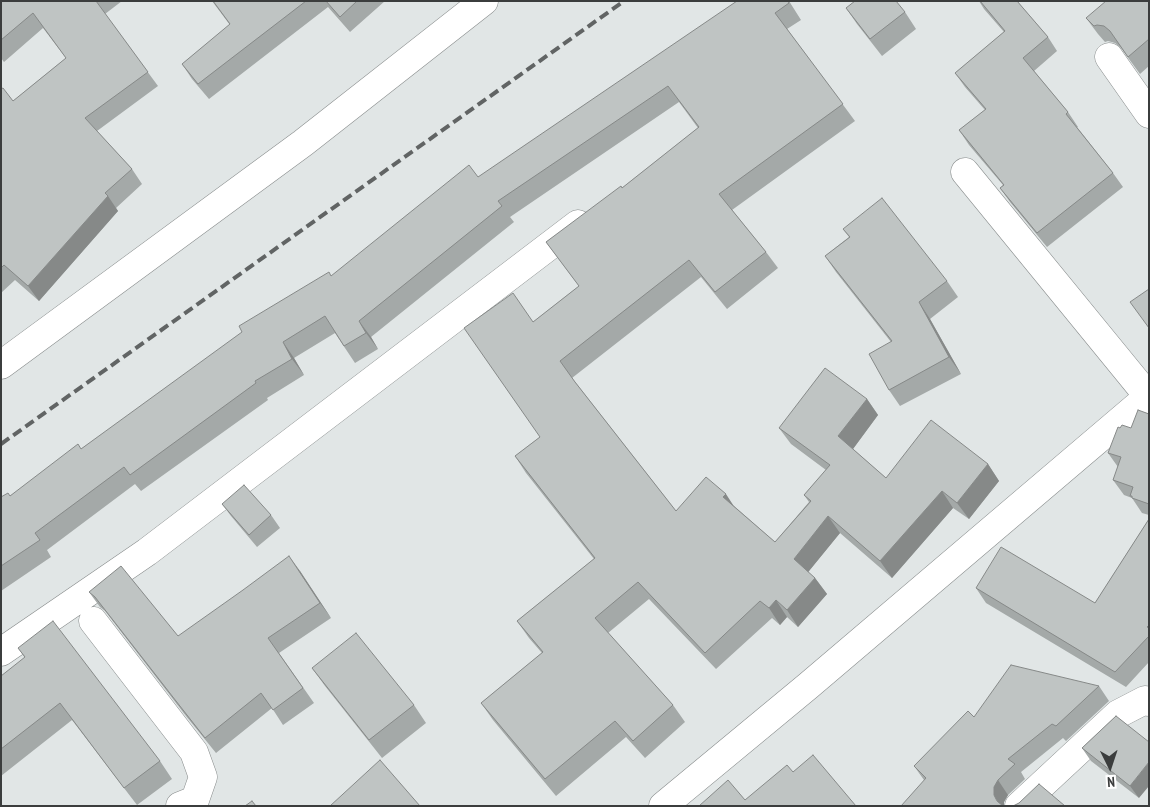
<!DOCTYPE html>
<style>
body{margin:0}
#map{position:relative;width:1150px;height:807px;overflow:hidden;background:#e1e6e6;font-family:"PT Sans Narrow",sans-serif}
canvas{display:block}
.frame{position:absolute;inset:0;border:2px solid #3b3d3d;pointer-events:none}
.north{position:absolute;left:1085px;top:742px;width:50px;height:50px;-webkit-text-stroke:4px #fff;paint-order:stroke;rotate:176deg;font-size:14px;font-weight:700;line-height:20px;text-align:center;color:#3b3d3d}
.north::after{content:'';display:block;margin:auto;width:18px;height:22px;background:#3b3d3d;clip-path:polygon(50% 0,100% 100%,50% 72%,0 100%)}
</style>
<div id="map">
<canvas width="1150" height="807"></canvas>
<div class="frame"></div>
<div class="north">N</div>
</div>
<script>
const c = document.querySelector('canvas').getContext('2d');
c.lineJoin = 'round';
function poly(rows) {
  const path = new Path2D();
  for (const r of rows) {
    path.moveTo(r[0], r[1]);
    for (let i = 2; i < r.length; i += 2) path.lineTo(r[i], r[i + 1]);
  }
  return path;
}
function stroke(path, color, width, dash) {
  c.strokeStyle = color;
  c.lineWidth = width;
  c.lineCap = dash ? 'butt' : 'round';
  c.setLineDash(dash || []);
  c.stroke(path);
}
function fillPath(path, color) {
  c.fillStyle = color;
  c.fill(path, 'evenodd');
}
const minor = poly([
 [1109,57,1149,114],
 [965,172,1148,396],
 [1,365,303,143,484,1],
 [93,621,194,752,203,777,195,800,180,806],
 [1,652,147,552,578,224],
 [663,806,808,686,1149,396],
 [1019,806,1118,714,1145,700,1149,702]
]);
const rail = poly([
 [1,444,624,1]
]);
const wall = poly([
 [1,1,31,2,32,1,122,1,105,14,158,86,97,131,132,169,142,184,116,208,118,211,39,301,15,280,1,293,1,89,13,101,66,58,43,28,4,62,1,58],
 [212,1,385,1,350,32,328,7,209,99,192,79,182,64,230,25],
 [789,1,801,20,787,29,855,121,732,210,766,252,778,268,727,309,701,277,572,378,676,511,734,506,775,542,809,502,804,495,826,470,791,444,779,428,867,399,878,415,853,449,886,478,988,464,999,481,969,519,953,508,892,578,840,533,808,572,815,578,827,594,798,627,787,617,780,625,772,618,716,669,649,599,608,633,673,705,685,722,645,758,626,737,556,796,493,720,481,703,542,653,529,638,517,621,594,559,526,473,515,456,540,437,533,322,579,286,546,242,622,188,698,128,679,102,510,217,514,222,371,337,378,349,355,363,335,333,294,358,304,375,267,398,268,400,141,491,135,484,47,550,51,557,1,591,1,497,10,496,81,449,332,276,478,177],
 [979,1,1017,1,1048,37,1057,51,1034,71,1068,112,1078,127,1077,127,1113,173,1123,187,1047,247,1010,202,1000,188,1003,185,969,145,959,130,985,110,965,87,955,73,1004,32,984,9],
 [1149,1,1149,66,1140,74,1121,48,1115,43,1108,41,1105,42,1098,34,1086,18],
 [846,8,905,12,916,29,882,56,857,24],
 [843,229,947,281,958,297,930,319,961,374,900,406,889,390,891,342,836,272,825,256,849,237],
 [1149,414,1149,515,1142,513,1132,498,1124,495,1113,480,1118,467,1108,453,1120,428,1131,428],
 [222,504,271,515,280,528,257,547,231,516],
 [1149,519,1149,662,1126,687,986,603,976,588,1095,603],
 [300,571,331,618,279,653,314,703,283,725,272,708,216,753,186,716,105,611,100,607,89,592,178,636],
 [18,648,160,761,172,779,137,805,72,720,1,776,1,676,25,658],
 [312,668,414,705,426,723,382,758,325,686],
 [1099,686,1109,701,1066,741,1063,738,1021,772,1025,779,1008,795,1004,802,924,780,914,766,974,717],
 [1116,716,1139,798,1091,761,1082,748]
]);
const shadedWall = poly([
 [108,196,118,211,39,301,28,286],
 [919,302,930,319,961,374,949,357],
 [359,321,371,337,378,349,366,333],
 [283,342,294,358,304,375,292,359],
 [867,399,878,415,850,453,838,436],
 [988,464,999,481,969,519,957,503],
 [942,491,953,508,892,578,880,561],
 [726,494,737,511,723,497],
 [828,516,840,533,805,576,794,559],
 [289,556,300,571,331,618,320,603],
 [815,578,827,594,798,627,787,610],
 [776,600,787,617,780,625,769,608],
 [1149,762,1149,786,1139,798,1130,786],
 [998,780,1008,795,1004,802,1004,806,1000,806,994,795,994,787]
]);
const building = poly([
 [1,1,31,1,31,2,32,1,96,1,148,72,85,118,132,169,105,193,108,196,28,286,4,265,1,268,1,89,3,88,13,101,66,58,33,13,1,40,1,1],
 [213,1,306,1,198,84,182,64,230,24,213,1],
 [326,1,357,1,340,17,326,1],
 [737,1,788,1,789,3,775,13,843,104,719,194,766,252,715,292,689,260,560,361,575,382,676,511,706,477,726,494,723,497,775,542,811,501,804,495,830,465,779,428,825,368,867,399,838,436,886,478,931,420,988,464,957,503,942,491,880,561,828,516,794,559,815,578,787,610,776,600,769,608,760,601,705,653,638,582,595,618,673,705,633,741,615,721,545,779,481,703,543,652,517,621,595,558,515,456,540,437,464,328,513,293,533,322,579,286,546,242,621,186,622,188,699,127,668,86,498,201,502,206,359,321,366,333,344,346,325,316,283,342,292,359,255,381,256,383,130,475,124,467,35,533,40,540,1,566,1,497,8,493,10,496,78,444,81,449,242,332,239,326,329,272,331,276,469,165,478,177,737,1],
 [855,1,896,1,905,12,870,39,846,8,855,1],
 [980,1,1017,1,1048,37,1023,58,1068,112,1066,114,1113,173,1037,233,1000,188,1004,185,959,130,986,109,955,73,1005,31,980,1],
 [1106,1,1149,1,1149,39,1128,57,1110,31,1104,26,1097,25,1094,26,1086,18,1106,1],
 [882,198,947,281,919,302,949,357,889,390,869,354,892,341,825,256,850,237,843,229,882,198],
 [1149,289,1149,328,1130,302,1149,289],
 [1138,410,1149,414,1149,504,1132,498,1132,496,1130,496,1133,487,1113,480,1121,457,1108,453,1118,427,1120,428,1122,425,1131,428,1138,410],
 [244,485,271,515,249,535,222,504,244,485],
 [1149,519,1149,625,1147,627,1149,628,1149,636,1115,672,976,588,1001,547,1095,603,1149,519],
 [289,556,320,603,268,638,303,688,273,710,261,693,205,738,176,701,95,597,89,592,121,566,178,636,243,590,289,556],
 [53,621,160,761,124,788,60,703,1,749,1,676,25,657,18,648,53,621],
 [356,633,414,705,369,740,312,668,356,633],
 [1011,665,1099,686,1056,726,1052,724,1008,759,1015,764,998,780,994,787,994,795,997,801,1003,806,901,806,926,778,914,766,968,711,974,717,1011,665],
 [1116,716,1149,742,1149,762,1130,786,1082,748,1116,716],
 [813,755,856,806,699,806,728,780,745,800,787,765,793,772,813,755],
 [380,760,420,806,330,806,380,760],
 [1039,784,1065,806,1013,806,1019,803,1039,784],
 [252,801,256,806,245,806,252,801]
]);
stroke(minor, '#888c8c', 29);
stroke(minor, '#fff', 28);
stroke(rail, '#616464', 4, [10, 5]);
fillPath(wall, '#a4a9a8');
fillPath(shadedWall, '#868988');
fillPath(building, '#bfc4c3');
stroke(building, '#868988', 1);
</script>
